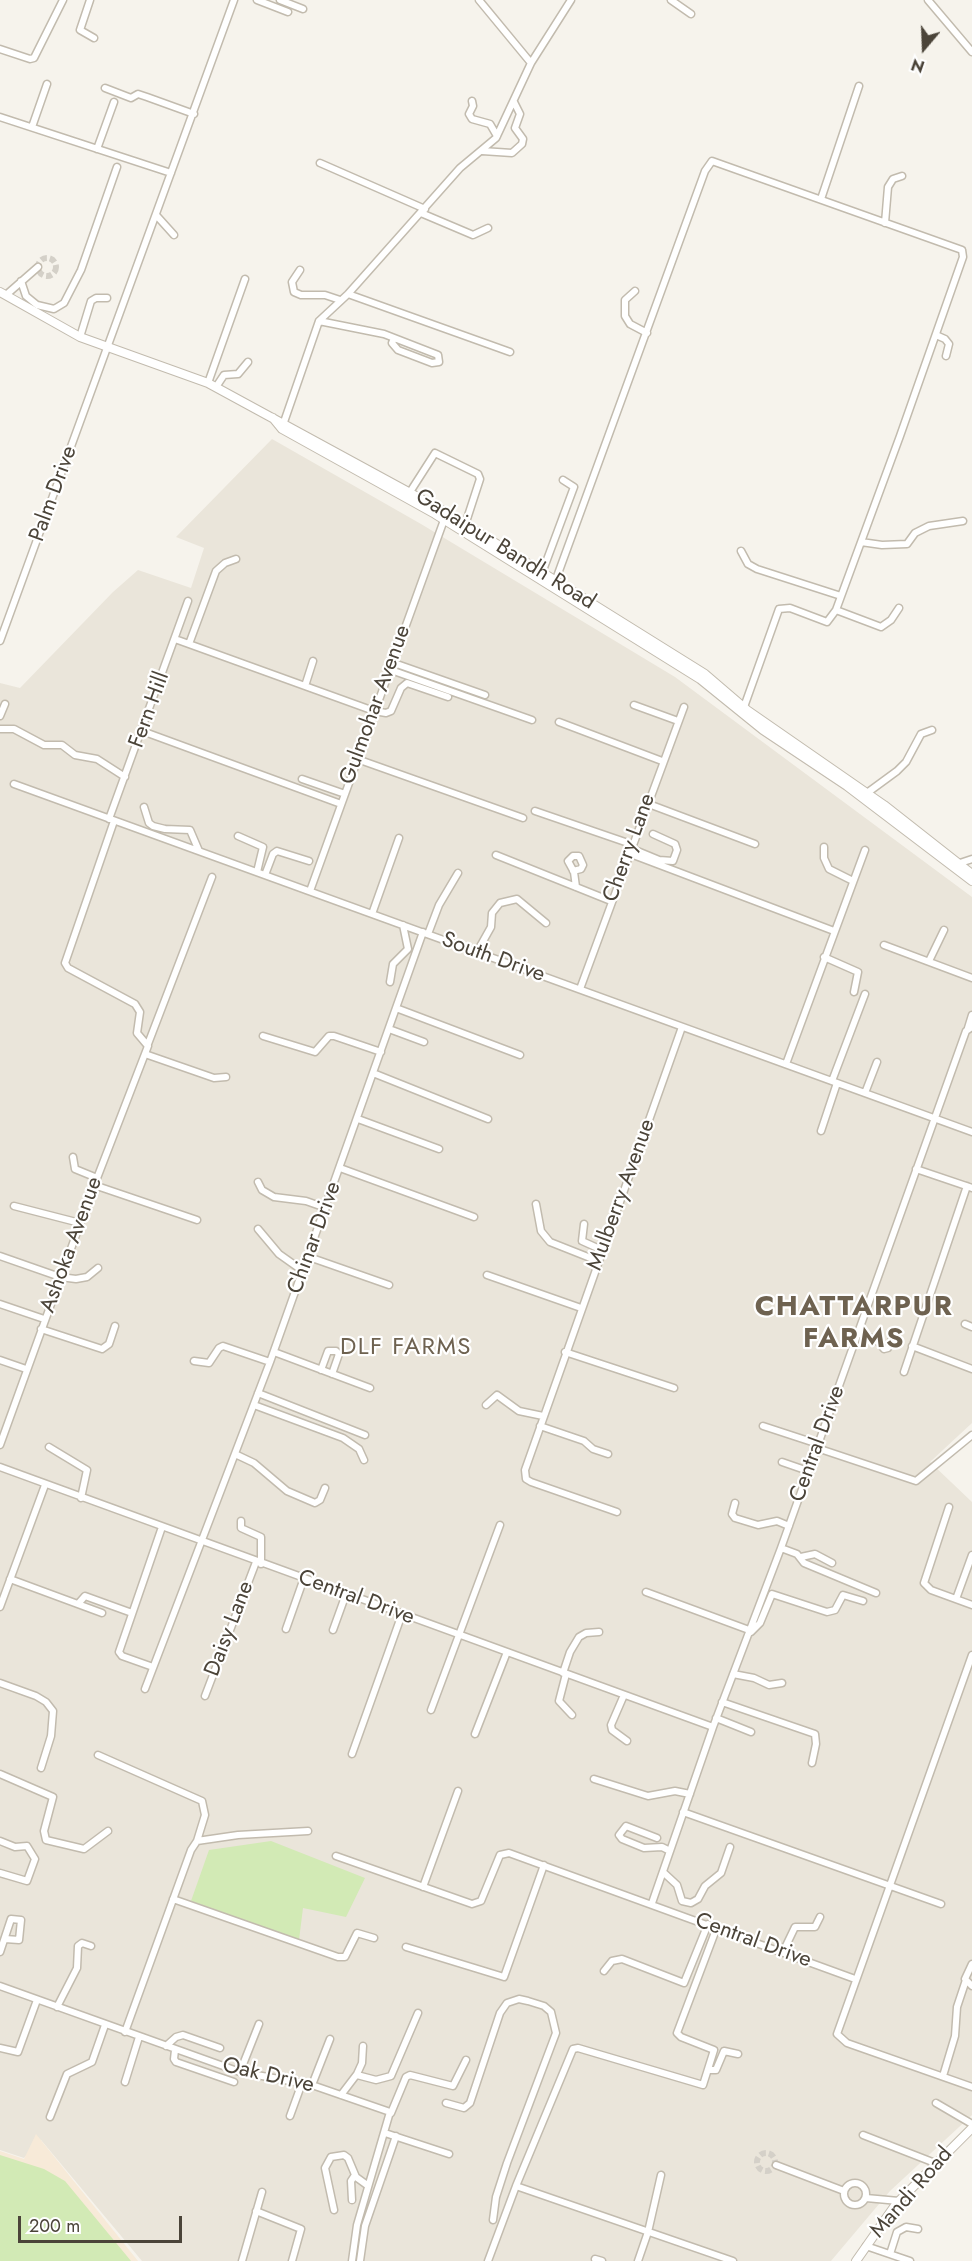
<!DOCTYPE html>
<style>
body{margin:0}
#map{position:relative;width:972px;height:2261px;overflow:hidden;background:#f6f3ec;font-family:Jost,sans-serif}
canvas{display:block}
.north{position:absolute;left:894px;top:18px;width:60px;height:60px;-webkit-text-stroke:4px #fff;paint-order:stroke;rotate:199deg;font-size:16px;font-weight:700;line-height:24px;text-align:center;color:#4b4439}
.north::after{content:'';display:block;margin:auto;width:21px;height:27px;background:#4b4439;clip-path:polygon(50% 0,100% 100%,50% 72%,0 100%)}
.scale{position:absolute;left:18px;top:2216px;width:164px;height:27px;box-sizing:border-box;border:3px solid #4b4439;border-top:0;padding-left:8px;font-size:18px;line-height:21px;white-space:nowrap;color:#4b4439;-webkit-text-stroke:4px #fff;paint-order:stroke}
</style>
<div id="map">
<canvas width="972" height="2261"></canvas>
<div class="north">N</div>
<div class="scale">200 m</div>
</div>
<script>
const c = document.querySelector('canvas').getContext('2d');
c.lineJoin = 'round';
function fillPath(path, color) {
  c.fillStyle = color;
  c.fill(path, 'evenodd');
}
function poly(rows) {
  const path = new Path2D();
  for (const r of rows) {
    if (r.length === 3) {
      path.moveTo(r[0] + r[2], r[1]);
      path.arc(r[0], r[1], r[2], 0, 2 * Math.PI);
      continue;
    }
    path.moveTo(r[0], r[1]);
    for (let i = 2; i < r.length; i += 2) path.lineTo(r[i], r[i + 1]);
  }
  return path;
}
function stroke(path, color, width, dash) {
  c.strokeStyle = color;
  c.lineWidth = width;
  c.lineCap = dash ? 'butt' : 'round';
  c.setLineDash(dash || []);
  c.stroke(path);
}
function drawText(font, color, halo, rows, align = 'center') {
  c.font = font + ' Jost,sans-serif';
  c.lineWidth = 4.5;
  c.setLineDash([]);
  c.textBaseline = 'middle';
  c.strokeStyle = halo;
  c.fillStyle = color;
  for (const [text, x, y, turn = 0] of rows) {
    c.save();
    c.translate(x, y);
    c.rotate((+turn || 0) * Math.PI / 180);
    c.textAlign = isNaN(turn) ? turn : align;
    if (halo) c.strokeText(text, 0, 0);
    c.fillText(text, 0, 0);
    c.restore();
  }
}
const residential = poly([
 [272,439,421,524,675,677,972,897,972,1423,930,1462,972,1502,972,2115,890,2191,831,2261,142,2261,41,2140,24,2158,0,2150,0,683,20,688,113,592,138,570,191,588,204,548,176,537]
]);
const commercial = poly([
 [36,2134,138,2261,0,2261,0,2151,24,2159]
]);
const green = poly([
 [271,1841,365,1878,346,1917,303,1908,299,1940,191,1901,209,1850],
 [0,2155,44,2169,65,2181,131,2261,0,2261]
]);
const minorTunnel = poly([
 [47,267,9],
 [766,2162,9]
]);
const minor = poly([
 [90,0,80,30,94,38],
 [257,0,288,12],
 [280,0,303,9],
 [479,0,531,63],
 [671,0,691,14],
 [928,0,972,52],
 [0,49,30,59,34,58,63,0],
 [105,88,131,98,138,94,147,97,194,114],
 [472,101,473,106,469,114,472,119,490,124,497,136],
 [0,117,171,173],
 [32,127,47,84],
 [97,149,114,102],
 [482,151,512,153,522,144,523,139,515,128,520,114,514,102],
 [320,163,425,209],
 [821,199,859,86],
 [421,213,473,235,488,228],
 [156,215,174,235],
 [885,223,888,187,893,179,902,176],
 [300,270,292,282,294,292,301,295,325,295,340,300],
 [21,281,26,296,37,305,54,309,64,303,81,270,117,167],
 [635,291,625,300,625,316,630,324,647,333],
 [348,294,510,352],
 [6,295,38,267],
 [319,321,384,334,438,355,439,362,432,363,398,350,392,343,394,338],
 [936,335,945,339,949,344,946,356],
 [80,337,91,301,96,298,107,298],
 [208,383,245,279],
 [216,387,224,375,238,374,248,362],
 [284,422,319,321,348,294,460,168,496,138,531,63,571,0],
 [410,492,435,453,478,474,480,479,465,525],
 [861,542,882,545,907,544,915,533,929,526,963,521],
 [741,551,748,564,757,569,841,596],
 [542,573,574,487,563,480],
 [555,582,705,171,712,161,962,250,963,257,900,436,836,610,827,622,790,608,779,609,744,707],
 [836,610,881,627,891,620,899,608],
 [175,639,374,711,386,713,391,711,401,688,407,683,448,697],
 [0,641,234,0],
 [189,644,216,571,225,563,236,559],
 [391,662,485,695],
 [388,669,532,720],
 [305,686,313,661],
 [634,705,678,721],
 [0,716,5,704],
 [559,722,662,761],
 [0,729,14,729,44,745,62,745,75,755,97,759,125,777],
 [142,731,341,804],
 [357,759,523,818],
 [302,779,345,794],
 [14,784,972,1132],
 [867,793,897,771,906,762,921,734,932,730],
 [646,803,755,844],
 [144,807,149,823,153,826,165,829,190,830,199,851],
 [535,811,631,844],
 [109,819,188,601],
 [238,836,263,847,257,872],
 [824,847,824,858,829,869,853,881],
 [630,848,659,860,673,861,677,850,675,844,653,834],
 [628,853,834,931],
 [496,855,611,901],
 [960,863,972,859],
 [573,871,581,869,583,865,579,856,573,856,568,861,574,872,576,887],
 [265,875,273,854,277,851,309,861],
 [310,891,444,520],
 [372,914,399,838],
 [428,934,439,905,458,873],
 [884,945,972,978],
 [477,952,491,927,492,913,500,903,517,899,546,923],
 [824,957,858,972,854,992],
 [929,961,944,930],
 [390,982,393,964,408,949,403,925],
 [580,989,684,707],
 [396,1008,520,1055],
 [968,1028,972,1015],
 [389,1029,424,1042],
 [263,1036,315,1052,329,1036,334,1036,381,1052],
 [148,1044,212,877],
 [145,1054,214,1078,226,1077],
 [786,1064,865,850],
 [373,1073,488,1119],
 [832,1081,865,994],
 [865,1093,877,1062],
 [358,1119,439,1149],
 [821,1131,837,1083],
 [73,1157,75,1169,97,1178],
 [340,1168,474,1217],
 [916,1169,972,1188],
 [258,1182,262,1190,274,1197,306,1201,326,1208],
 [94,1185,197,1220],
 [536,1204,541,1231,550,1242,598,1261],
 [14,1206,80,1223],
 [584,1224,582,1241,602,1250],
 [258,1229,279,1254,303,1271],
 [0,1256,60,1277,76,1279,87,1277,98,1268],
 [309,1257,389,1285],
 [487,1275,581,1308],
 [0,1304,44,1319],
 [965,1324,972,1327],
 [41,1329,102,1349,109,1344,115,1326],
 [858,1333,877,1340,884,1349,888,1348,892,1339],
 [912,1346,972,1369],
 [274,1352,370,1388],
 [565,1352,674,1388],
 [0,1360,26,1369],
 [194,1361,209,1363,219,1348,223,1346,270,1362],
 [321,1370,328,1351,336,1351,339,1354,332,1374],
 [904,1372,967,1186],
 [258,1393,365,1435],
 [254,1405,343,1438,359,1449,364,1460],
 [486,1405,497,1395,519,1411,543,1416],
 [540,1426,584,1441,593,1449,608,1454],
 [763,1426,818,1444],
 [0,1445,89,1199,148,1046,137,1033,140,1012,135,1004,68,968,65,963,114,821],
 [49,1447,87,1470,81,1498],
 [817,1448,916,1481,972,1435],
 [235,1454,254,1463,287,1491,315,1503,320,1500,325,1488],
 [782,1462,808,1471],
 [0,1467,713,1727],
 [735,1503,732,1514,735,1518,758,1525,777,1521,789,1526],
 [949,1507,924,1583,931,1590,972,1605],
 [617,1512,531,1482,526,1479,525,1470,682,1027],
 [241,1521,241,1528,261,1537,261,1564],
 [781,1548,797,1554,804,1563,876,1593],
 [801,1557,815,1554,832,1563],
 [10,1579,102,1613],
 [646,1592,749,1630],
 [956,1599,972,1555],
 [78,1604,85,1596,132,1613],
 [0,1607,45,1485],
 [286,1629,304,1578],
 [333,1630,346,1594],
 [751,1632,760,1623,772,1594,827,1612,835,1610,843,1595,863,1601],
 [972,1655,837,2034,847,2043,972,2087],
 [153,1667,122,1656,119,1652,162,1527],
 [563,1673,570,1652,579,1637,586,1633,599,1632],
 [566,1674,559,1701,572,1715],
 [733,1674,754,1678,769,1685,782,1683],
 [0,1683,36,1696,46,1702,53,1711,51,1736,41,1768],
 [145,1689,270,1362,423,932],
 [624,1695,611,1725,612,1730,627,1741],
 [205,1696,256,1562],
 [722,1702,815,1734,816,1744,812,1763],
 [431,1710,500,1525],
 [716,1718,751,1732],
 [475,1734,507,1652],
 [352,1754,402,1614],
 [98,1755,202,1801,205,1815,197,1841],
 [0,1774,53,1797,44,1831,46,1840,84,1849,108,1831],
 [594,1779,648,1796,675,1791,690,1794],
 [683,1812,941,1904],
 [657,1838,626,1826,619,1835,622,1839,644,1848,662,1847,670,1851],
 [0,1841,15,1847,27,1846,35,1859,27,1881,0,1873],
 [336,1856,472,1904,481,1901,500,1855,509,1853,855,1979],
 [663,1872,677,1885,682,1901,691,1903,698,1899,705,1886,721,1873,730,1847],
 [423,1887,458,1791],
 [173,1899,338,1957,345,1957,357,1933,374,1938],
 [652,1903,713,1727,781,1548,966,1031,972,1027],
 [406,1947,504,1977,544,1865],
 [0,1952,11,1919,21,1920,19,1940,5,1939],
 [783,1952,795,1927,815,1927,820,1917],
 [972,1964,965,1979,972,1986],
 [604,1971,612,1961,622,1959,684,1983,708,1924],
 [0,1986,240,2072,312,2085,390,2112,357,2225,352,2261],
 [57,2007,77,1968,78,1946,82,1943,91,1946],
 [125,2032,191,1850,197,1841,238,1835,308,1831],
 [166,2046,176,2037,183,2035,220,2048],
 [0,2048,18,2052,37,2000],
 [175,2050,174,2059,176,2062,234,2082],
 [708,2070,716,2070,724,2051,738,2054],
 [240,2072,259,2024],
 [357,2075,376,2080,391,2076,418,2013],
 [943,2076,955,2036,957,2007,966,1980],
 [125,2082,139,2037],
 [312,2085,330,2039],
 [341,2095,357,2074,362,2063,363,2046],
 [446,2103,464,2108,470,2103,500,2013,507,2003,519,1999,528,2001,544,2006,551,2012,556,2033,507,2163,496,2197,493,2220],
 [936,2103,972,2124],
 [391,2113,406,2077,410,2075,453,2086,466,2060],
 [290,2116,302,2083],
 [50,2117,67,2074,92,2062,105,2025],
 [385,2133,449,2154],
 [863,2135,935,2163],
 [776,2165,844,2191],
 [855,2194,11],
 [516,2186,733,2261],
 [866,2198,899,2201],
 [352,2200,351,2181,355,2175],
 [334,2210,325,2168,331,2157,344,2155,348,2158,356,2177,367,2185],
 [256,2211,301,2229,292,2261],
 [866,2246,910,2261],
 [890,2254,897,2232,906,2227,918,2229],
 [595,2259,602,2261],
 [242,2261,262,2192],
 [360,2261,365,2226,396,2136],
 [488,2261,516,2186,573,2049,578,2048,703,2085,714,2050,681,2037,677,2033,717,1927],
 [638,2261,648,2232,661,2175]
]);
const tertiary = poly([
 [0,292,80,337,208,383,447,513,705,674,747,710,884,805,972,874],
 [273,418,282,429,435,514,700,679,763,730,847,786,972,881],
 [856,2261,896,2204,972,2128]
]);
const streetNames = [
 ["Palm Drive",54,494,-70],
 ["Gadaipur Bandh Road",505,550,32],
 ["Gulmohar Avenue",376,705,-70],
 ["Fern Hill",150,710,-70],
 ["Cherry Lane",630,848,-70],
 ["South Drive",493,958,20],
 ["Mulberry Avenue",622,1195,-70],
 ["Chinar Drive",315,1238,-70],
 ["Ashoka Avenue",72,1245,-70],
 ["Central Drive",818,1444,-70],
 ["Central Drive",356,1598,20],
 ["Daisy Lane",230,1629,-69],
 ["Central Drive",753,1941,20],
 ["Oak Drive",268,2076,13],
 ["Mandi Road",912,2193,-49]
];
const neighbourhoodNames = [
 ["DLF FARMS",406,1348]
];
const districtNames = [
 ["CHATTARPUR",854,1308],
 ["FARMS",854,1340]
];
fillPath(residential, '#eae5da');
fillPath(commercial, '#f7ead8');
fillPath(green, '#d2eab5');
stroke(minorTunnel, '#d4d0c8', 6, [6, 3]);
stroke(minor, '#c2bbae', 9);
stroke(tertiary, '#c2bbae', 10);
stroke(minor, '#fff', 6);
stroke(tertiary, '#fff', 8);
drawText('22px', '#4b4439', '#fff', streetNames);
c.letterSpacing = '1.5px';
drawText('24px', '#6e6250', '#fff', neighbourhoodNames);
c.letterSpacing = '0px';
c.letterSpacing = '1.5px';
drawText('bold 28px', '#6e6250', '#fff', districtNames);
c.letterSpacing = '0px';
</script>
